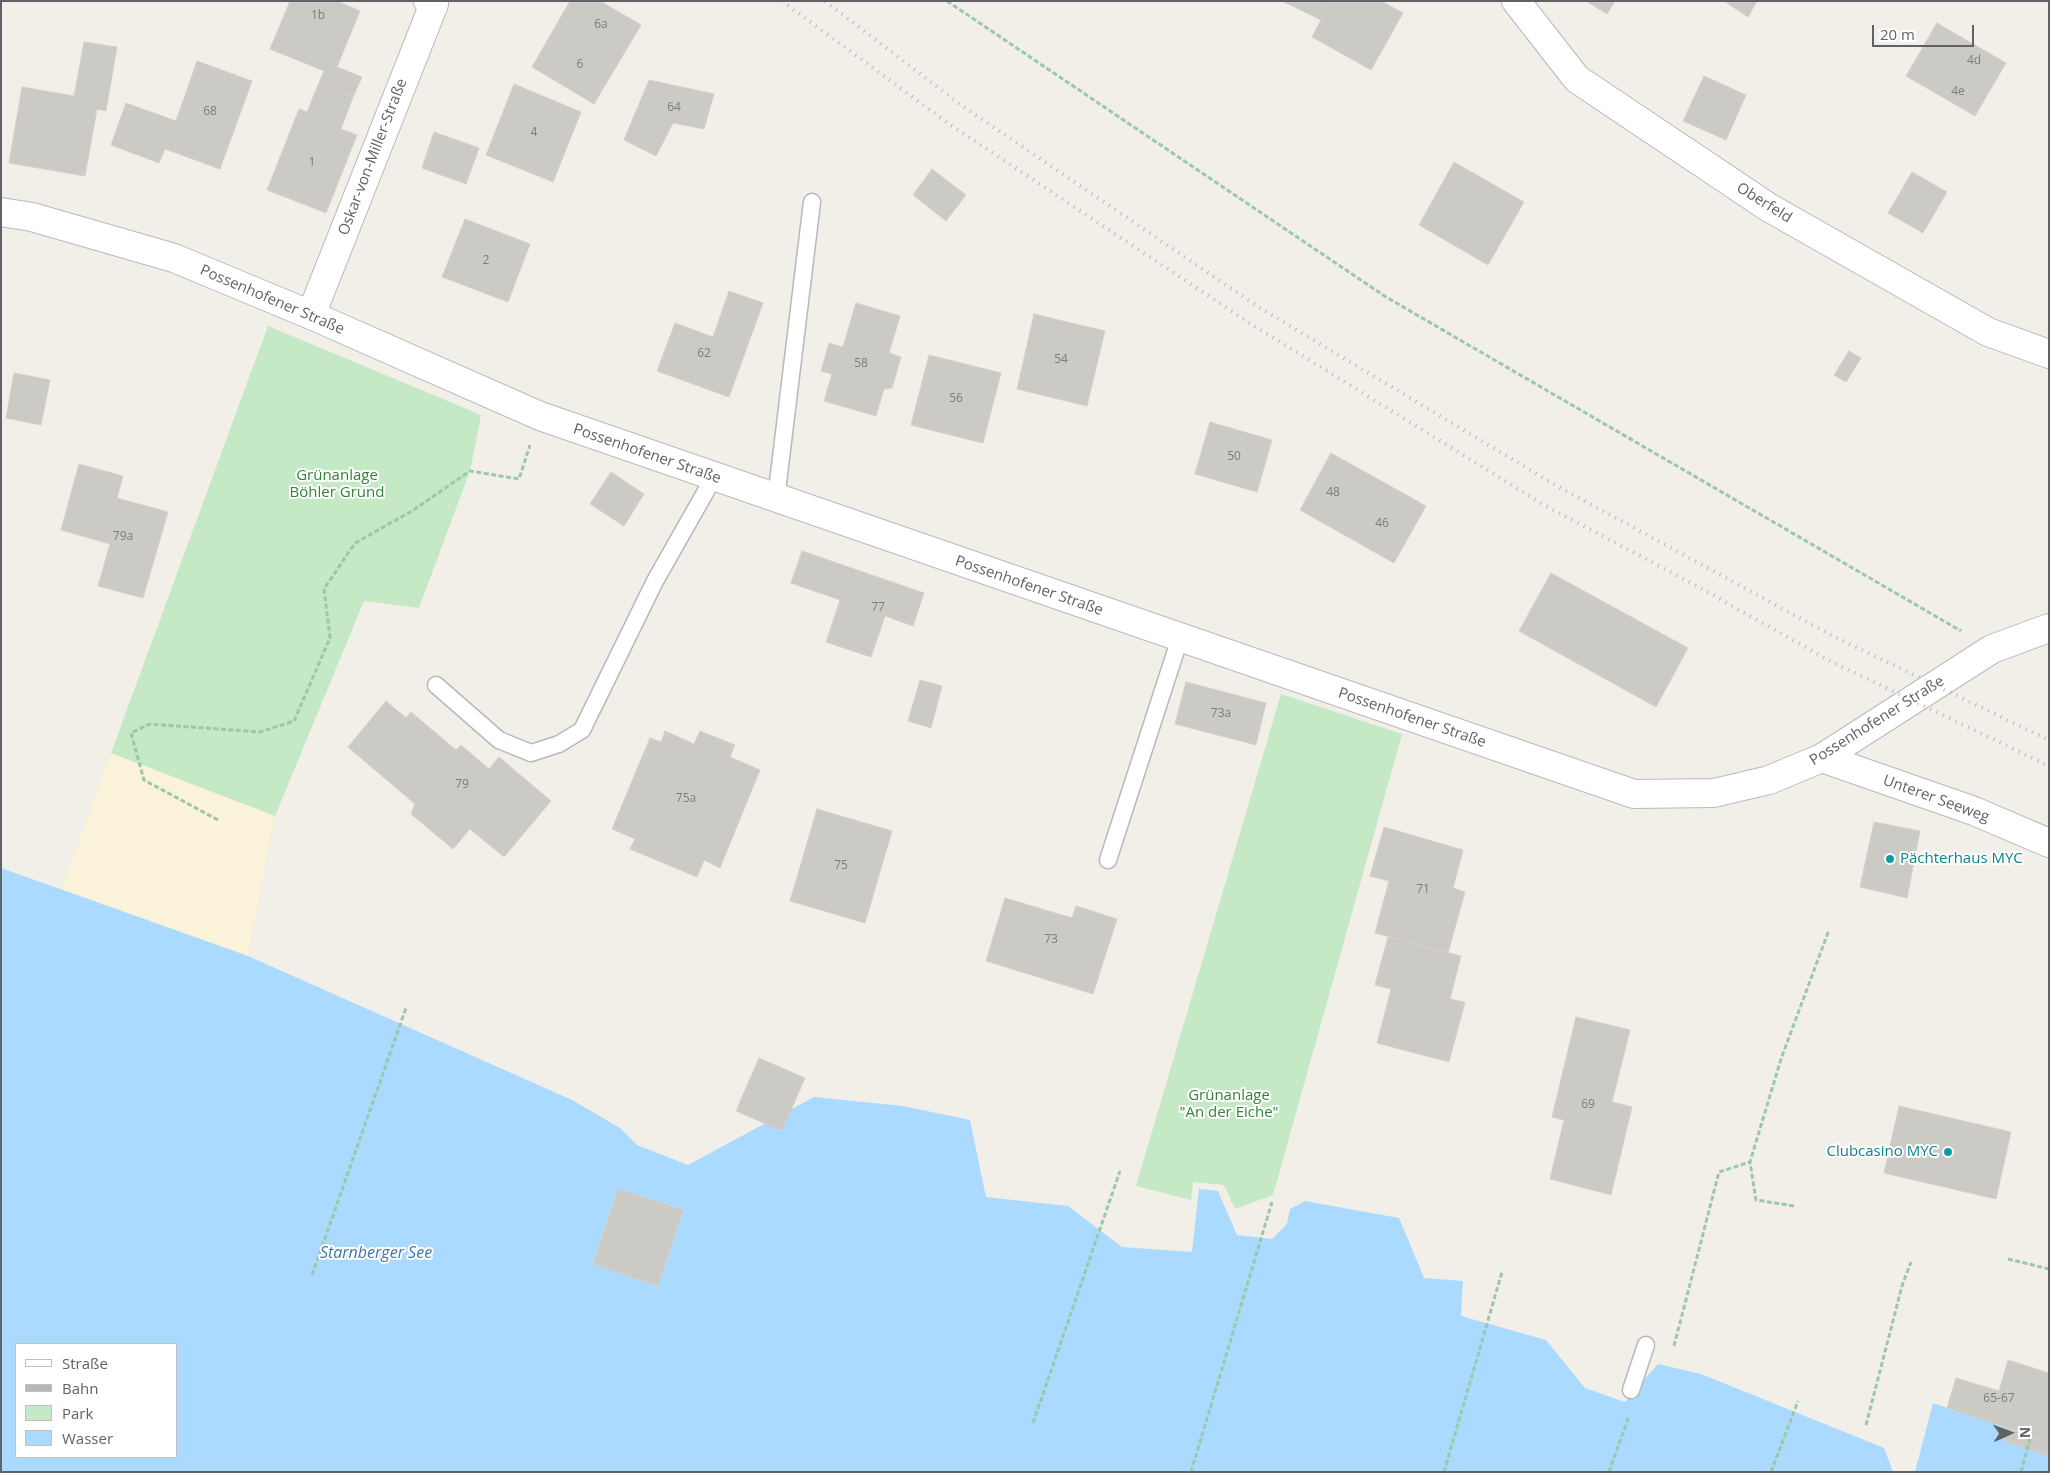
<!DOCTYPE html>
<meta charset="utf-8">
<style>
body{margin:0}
#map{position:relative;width:2050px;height:1473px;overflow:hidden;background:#f1efe8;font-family:"Open Sans",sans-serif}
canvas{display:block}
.frame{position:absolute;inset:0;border:2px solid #5f6368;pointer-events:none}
.legend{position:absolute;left:15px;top:1343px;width:162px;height:115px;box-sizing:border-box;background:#fff;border:1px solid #bfc1c3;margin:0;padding:6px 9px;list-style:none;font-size:15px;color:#5f6368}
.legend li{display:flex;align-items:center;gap:10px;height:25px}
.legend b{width:25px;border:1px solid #bfc1c3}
.north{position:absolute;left:1985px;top:1408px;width:50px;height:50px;-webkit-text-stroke:4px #fff;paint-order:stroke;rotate:88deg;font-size:14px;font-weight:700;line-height:20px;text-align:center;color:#5f6368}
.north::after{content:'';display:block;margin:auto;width:18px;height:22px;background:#5f6368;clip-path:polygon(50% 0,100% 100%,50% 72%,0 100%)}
.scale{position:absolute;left:1872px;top:25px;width:102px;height:22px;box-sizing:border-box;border:2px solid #5f6368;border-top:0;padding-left:6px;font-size:15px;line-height:18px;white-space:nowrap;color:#5f6368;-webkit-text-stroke:4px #fff;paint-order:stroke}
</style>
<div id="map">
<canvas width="2050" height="1473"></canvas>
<div class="frame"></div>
<ul class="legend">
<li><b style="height:6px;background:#fff"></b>Straße</li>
<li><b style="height:6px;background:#b6b7b8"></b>Bahn</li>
<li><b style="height:14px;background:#c5e8c5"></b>Park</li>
<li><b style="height:14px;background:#aadaff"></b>Wasser</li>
</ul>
<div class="north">N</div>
<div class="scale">20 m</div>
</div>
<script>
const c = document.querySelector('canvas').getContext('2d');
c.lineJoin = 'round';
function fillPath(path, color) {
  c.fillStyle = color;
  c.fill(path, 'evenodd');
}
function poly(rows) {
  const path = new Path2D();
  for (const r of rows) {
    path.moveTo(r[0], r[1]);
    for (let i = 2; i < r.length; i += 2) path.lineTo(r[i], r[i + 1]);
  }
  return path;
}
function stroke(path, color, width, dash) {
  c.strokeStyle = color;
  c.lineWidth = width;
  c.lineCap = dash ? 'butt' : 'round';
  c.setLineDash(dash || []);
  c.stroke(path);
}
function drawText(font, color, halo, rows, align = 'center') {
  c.font = font + ' "Open Sans",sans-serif';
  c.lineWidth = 4;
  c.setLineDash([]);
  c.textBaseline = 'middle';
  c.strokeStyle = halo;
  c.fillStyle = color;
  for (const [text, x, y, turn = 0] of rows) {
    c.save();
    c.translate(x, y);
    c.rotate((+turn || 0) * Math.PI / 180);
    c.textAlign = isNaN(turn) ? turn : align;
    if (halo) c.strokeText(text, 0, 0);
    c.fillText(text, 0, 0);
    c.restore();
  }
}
const green = poly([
 [268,326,481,415,470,471,419,608,364,601,275,816,248,956,61,889],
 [1281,694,1402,734,1273,1195,1235,1209,1224,1185,1193,1182,1191,1200,1136,1186]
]);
const sand = poly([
 [111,753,275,816,248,956,61,889]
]);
const water = poly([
 [1,868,248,956,572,1100,620,1128,637,1145,688,1165,814,1097,903,1106,970,1120,986,1197,1068,1206,1122,1247,1192,1252,1199,1189,1218,1191,1237,1235,1272,1239,1287,1224,1290,1209,1305,1201,1399,1218,1424,1278,1463,1281,1461,1316,1546,1340,1585,1388,1625,1402,1658,1364,1701,1374,1884,1448,1893,1472,1,1472],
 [16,1344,176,1344,176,1457,16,1457],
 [1933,1403,2049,1442,2049,1472,1915,1472]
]);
const building = poly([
 [290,1,337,1,360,11,337,67,362,77,353,97,319,83,324,71,270,49,290,1],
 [570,1,600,1,641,25,594,104,532,67,570,1],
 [1282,1,1331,1,1321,20,1282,1],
 [1331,1,1381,1,1403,13,1371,70,1312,37,1331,1],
 [1586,1,1615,1,1607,14,1586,1],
 [1724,1,1757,1,1748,17,1724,1],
 [1937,23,2006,63,1975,116,1906,76,1937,23],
 [84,42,117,47,106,111,97,109,85,176,9,163,22,87,74,96,84,42],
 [197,61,252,81,220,169,165,149,159,163,111,145,126,103,176,121,197,61],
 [1704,76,1746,95,1726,140,1683,121,1704,76],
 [649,80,714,94,704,129,673,123,656,156,624,140,649,80],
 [319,83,353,97,341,129,357,135,326,213,267,190,299,109,307,112,319,83],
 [514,84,581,112,553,182,486,155,514,84],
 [434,132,479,148,466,184,422,168,434,132],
 [1454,162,1524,202,1488,265,1419,225,1454,162],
 [932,169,966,195,946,221,913,195,932,169],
 [1912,172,1947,192,1923,233,1888,213,1912,172],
 [465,219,530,244,508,302,442,277,465,219],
 [729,291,763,303,729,397,657,371,675,323,713,337,729,291],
 [856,303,900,316,889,353,901,357,892,388,884,389,876,416,824,401,832,374,821,371,829,343,843,347,856,303],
 [1034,314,1105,331,1087,406,1017,389,1034,314],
 [1849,351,1861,358,1846,382,1834,375,1849,351],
 [929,355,1001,373,983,443,911,425,929,355],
 [14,373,50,380,41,425,6,418,14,373],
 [1210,422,1272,440,1257,492,1195,474,1210,422],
 [1331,453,1426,506,1394,563,1300,510,1331,453],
 [79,464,123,476,117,498,168,512,143,598,98,586,110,544,61,530,79,464],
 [611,472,644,494,624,526,590,504,611,472],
 [802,551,924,593,913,626,885,616,871,657,826,642,840,600,791,583,802,551],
 [1551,573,1688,648,1656,707,1519,631,1551,573],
 [920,680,942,686,931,728,908,721,920,680],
 [1186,682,1266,703,1256,745,1175,724,1186,682],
 [386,701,406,718,411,712,456,750,461,745,489,769,499,757,551,801,504,857,470,829,453,849,411,814,415,804,348,747,386,701],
 [665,731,694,744,700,731,735,745,730,757,760,770,720,868,704,860,697,877,630,849,635,839,612,829,650,738,661,742,665,731],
 [817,809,892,831,865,923,790,901,817,809],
 [1874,822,1920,831,1907,898,1860,887,1874,822],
 [1384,827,1463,850,1453,888,1465,892,1448,953,1375,933,1389,881,1370,876,1384,827],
 [1005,898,1072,918,1076,906,1117,919,1093,994,986,961,1005,898],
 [1388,937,1461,956,1450,999,1465,1002,1449,1062,1377,1043,1391,989,1375,985,1388,937],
 [1576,1017,1630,1030,1612,1102,1632,1107,1611,1195,1550,1179,1564,1120,1552,1117,1576,1017],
 [759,1058,805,1078,782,1131,736,1111,759,1058],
 [1899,1106,2011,1132,1996,1199,1884,1173,1899,1106],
 [618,1189,683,1210,658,1286,593,1264,618,1189],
 [2008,1360,2049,1373,2049,1442,1947,1408,1956,1378,1999,1391,2008,1360],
 [2007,1428,2049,1442,2049,1456,2004,1441,2007,1428]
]);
const path = poly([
 [947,1,1386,297,1961,631],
 [218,820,144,780,131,733,150,724,260,732,294,721,330,638,324,589,355,543,412,511,470,471,519,479,530,445],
 [1794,1206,1756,1200,1750,1162,1781,1059,1829,930],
 [2008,1259,2049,1269],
 [312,1275,406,1008],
 [1674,1346,1719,1172,1750,1162],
 [1033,1423,1120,1171],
 [1866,1425,1902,1286,1911,1262],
 [1191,1472,1272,1202],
 [1444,1472,1502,1272],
 [1609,1472,1629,1416],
 [1771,1472,1798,1401],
 [2021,1472,2031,1435]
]);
const lane = poly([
 [776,499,812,202],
 [436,685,499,740,531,753,559,744,582,730,655,581,714,477],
 [1108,860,1180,638],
 [1631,1390,1646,1345]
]);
const street = poly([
 [1516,1,1577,79,1768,207,1988,332,2049,354],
 [311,315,434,4,428,1],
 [1822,758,1974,811,2049,843]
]);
const secondary = poly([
 [1,212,32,217,174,258,311,315,540,416,1634,794,1714,793,1769,780,1822,758,1992,649,2049,628]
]);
const rail = poly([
 [782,1,949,124,1251,324,1544,505,1695,585,1832,662,2049,766],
 [825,1,961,105,1260,308,1557,486,1831,635,2049,740]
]);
const markers = [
 [1890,859,5,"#0f9aa8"],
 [1948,1152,5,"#0f9aa8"]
];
const numberNames = [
 ["1b",318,16],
 ["6a",601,25],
 ["4d",1974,61],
 ["6",580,65],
 ["4e",1958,92],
 ["64",674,108],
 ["68",210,112],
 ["4",534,133],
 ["1",312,163],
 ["2",486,261],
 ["62",704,354],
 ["54",1061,360],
 ["58",861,364],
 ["56",956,399],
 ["50",1234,457],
 ["48",1333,493],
 ["46",1382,524],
 ["79a",123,537],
 ["77",878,608],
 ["73a",1221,714],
 ["79",462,785],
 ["75a",686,799],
 ["75",841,866],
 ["71",1423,890],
 ["73",1051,940],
 ["69",1588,1105],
 ["65-67",1999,1399]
];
const streetNames = [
 ["Oskar-von-Miller-Straße",373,157,-69],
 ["Oberfeld",1764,203,32],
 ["Possenhofener Straße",272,300,23],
 ["Possenhofener Straße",647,454,19],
 ["Possenhofener Straße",1029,586,19],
 ["Possenhofener Straße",1412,718,19],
 ["Possenhofener Straße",1877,721,-32],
 ["Unterer Seeweg",1936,799,20]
];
const parkNames = [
 ["Grünanlage",337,476],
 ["Böhler Grund",337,493],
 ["Grünanlage",1229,1096],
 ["\"An der Eiche\"",1229,1113]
];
const cultureNames = [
 ["Pächterhaus MYC",1900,859],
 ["Clubcasino MYC",1938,1152,"right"]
];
const waterNames = [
 ["Starnberger See",376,1253]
];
fillPath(green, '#c5e8c5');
fillPath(sand, '#fbf3d9');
fillPath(water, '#aadaff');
fillPath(building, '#cccac5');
stroke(building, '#d6d1c6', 1);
stroke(lane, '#b5b8bc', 19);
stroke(street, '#b5b8bc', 30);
stroke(secondary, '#b6babf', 30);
stroke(path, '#9cc7a9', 3, [5, 2.5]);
stroke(lane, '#fff', 16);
stroke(street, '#fff', 28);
stroke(secondary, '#fff', 28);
stroke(rail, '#b6b7b8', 4, [1, 6]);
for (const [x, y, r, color] of markers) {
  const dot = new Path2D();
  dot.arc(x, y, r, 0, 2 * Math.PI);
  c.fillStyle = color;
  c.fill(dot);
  stroke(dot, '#fff', 2);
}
drawText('12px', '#7a7d7f', null, numberNames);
drawText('15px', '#5f6368', '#fff', streetNames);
drawText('15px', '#348238', '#fff', parkNames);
drawText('15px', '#0d838f', '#fff', cultureNames, 'left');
drawText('italic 16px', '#4174aa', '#fff', waterNames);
</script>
